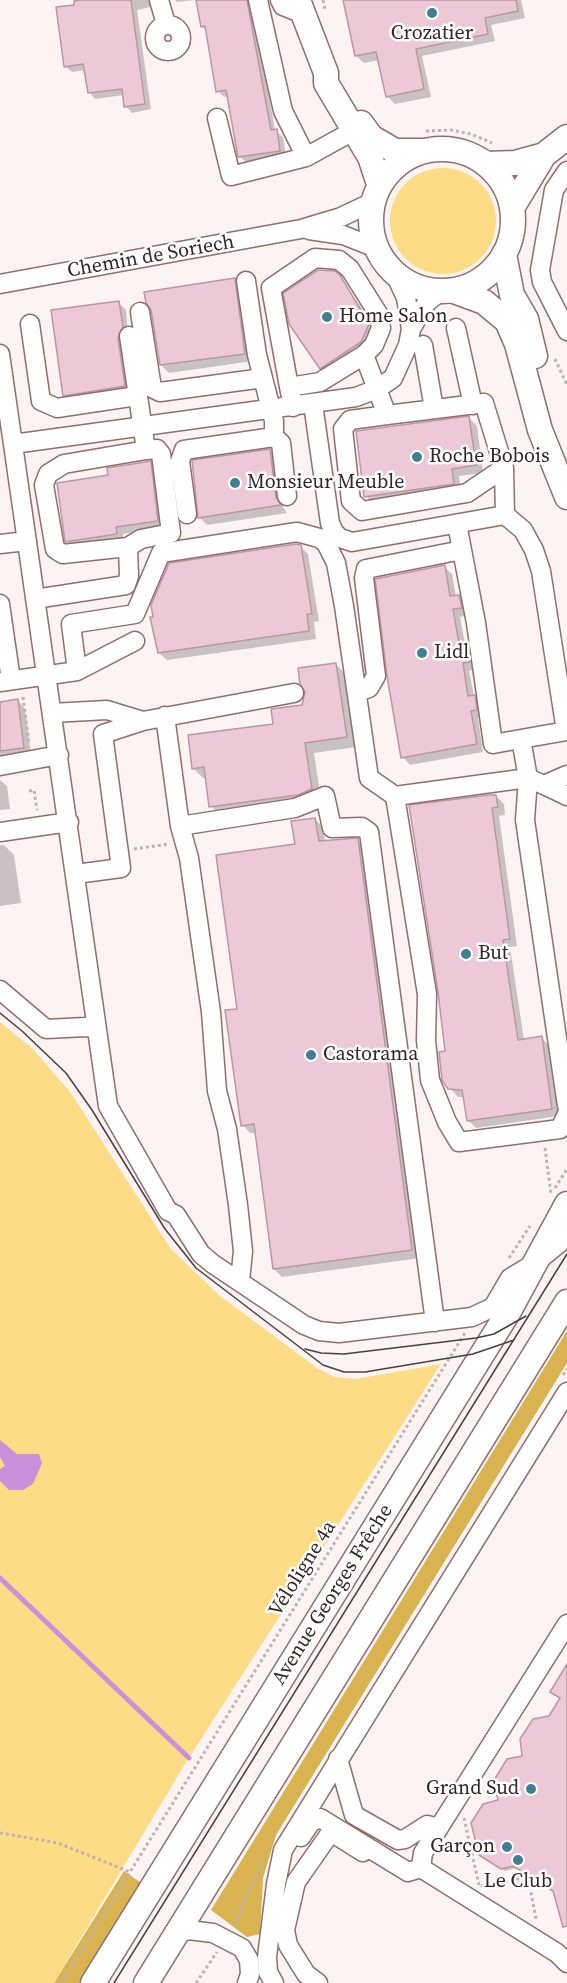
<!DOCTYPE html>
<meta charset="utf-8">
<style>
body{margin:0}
canvas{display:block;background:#fcf3f2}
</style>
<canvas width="567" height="1983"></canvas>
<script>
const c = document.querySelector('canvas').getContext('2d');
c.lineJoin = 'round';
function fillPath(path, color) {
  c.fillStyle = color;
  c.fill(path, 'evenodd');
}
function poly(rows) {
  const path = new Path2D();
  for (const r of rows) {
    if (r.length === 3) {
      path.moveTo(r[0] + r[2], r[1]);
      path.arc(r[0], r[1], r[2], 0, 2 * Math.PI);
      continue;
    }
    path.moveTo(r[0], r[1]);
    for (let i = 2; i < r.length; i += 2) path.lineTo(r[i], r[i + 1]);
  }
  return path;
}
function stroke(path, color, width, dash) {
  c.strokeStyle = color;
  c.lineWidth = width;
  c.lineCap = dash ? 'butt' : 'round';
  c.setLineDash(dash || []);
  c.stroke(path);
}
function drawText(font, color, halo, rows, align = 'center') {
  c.font = font + ' "Source Serif 4",serif';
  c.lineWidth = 5;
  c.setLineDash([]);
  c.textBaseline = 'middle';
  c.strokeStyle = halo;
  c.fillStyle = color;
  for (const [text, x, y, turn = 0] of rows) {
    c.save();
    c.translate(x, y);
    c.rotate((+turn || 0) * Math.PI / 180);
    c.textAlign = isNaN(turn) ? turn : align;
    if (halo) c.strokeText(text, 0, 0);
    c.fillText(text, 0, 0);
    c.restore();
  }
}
const green = poly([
 [443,221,53],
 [0,1022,33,1049,71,1093,171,1249,219,1295,317,1368,335,1377,355,1379,441,1364,182,1769,54,1983,0,1983]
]);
const forest = poly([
 [567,1331,567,1363,276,1835,263,1878,260,1934,247,1937,211,1910],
 [124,1871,144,1885,82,1983,54,1983]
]);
const water = poly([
 [0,1440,17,1454,39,1454,42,1463,33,1484,23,1490,9,1490,0,1481,0,1469,5,1466,0,1457]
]);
const shadow = poly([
 [87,0,156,0,154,6,137,10,151,109,132,113,126,106,124,95,95,99,89,92,86,70,72,72,65,66,69,7],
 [175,0,195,0,177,2],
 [197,0,253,0,275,131,283,137,286,157,246,162,239,156,228,96,224,97,218,91,207,32,202,26],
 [355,0,521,0,525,18,491,25,495,41,422,56,431,97,395,104,387,96,379,60,364,63,356,56],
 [235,280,243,288,253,361,169,373,161,365],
 [342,281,376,328,375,339,329,375,322,368],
 [118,302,126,310,132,394,72,403,64,395],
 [469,418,477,426,483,473,459,476,461,491,374,504,366,496],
 [270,450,278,458,283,507,287,513,207,525,199,517],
 [150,462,158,470,165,529,123,534,124,542,75,549,67,541,110,477],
 [300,546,308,554,319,621,314,622,316,639,167,660,159,653],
 [444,567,452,574,456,597,466,604,469,615,460,617,465,644,474,651,477,669,469,671,474,696,482,704,484,717,478,718,483,752,410,765,403,757],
 [336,664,346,675,356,747,314,753,321,799,221,816,211,806,207,778,203,778,193,768,274,725,304,706],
 [18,701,25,709,31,755,0,767,0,704],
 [0,780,7,786,10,809,0,810],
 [496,796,504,804,505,815,499,816,517,946,510,947,524,1040,542,1038,549,1046,559,1116,476,1128,468,1120,465,1097,458,1097,450,1088,440,992,411,807],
 [315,819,323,827,325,842,358,840,366,848,420,1258,282,1277,274,1269,256,1133,250,1133,243,1125,238,1010,296,845],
 [0,845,4,845,14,855,21,903,0,906],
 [567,1667,567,1914,555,1891,516,1868,505,1871,483,1857,524,1757,561,1698]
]);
const stream = poly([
 [0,1578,189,1758]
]);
const building = poly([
 [81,0,131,0,145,104,124,107,122,89,88,93,83,64,64,67,56,7,74,5,74,1,81,0],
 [196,0,247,0,271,130,277,129,280,151,238,157,226,90,216,92,205,26,201,27,196,0],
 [343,0,516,0,518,11,485,18,488,34,416,49,424,89,386,97,376,52,355,56,343,0],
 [318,270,335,271,340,275,369,324,361,342,320,369,289,324,283,293,318,270],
 [235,278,245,354,160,365,151,310,146,303,144,292,235,278],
 [119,301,123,327,118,338,125,386,63,396,51,310,119,301],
 [469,416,476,465,452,469,454,484,364,497,356,431,469,416],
 [270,449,276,497,281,505,198,518,192,460,270,449],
 [151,461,158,521,116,527,117,534,65,542,57,483,108,475,107,468,151,461],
 [296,544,301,545,312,614,307,614,309,631,158,653,150,617,153,617,151,605,169,563,296,544],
 [445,565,450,596,459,595,462,608,453,609,459,643,467,642,470,662,463,663,468,696,475,695,477,710,471,711,477,744,401,758,387,676,375,579,445,565],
 [336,663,347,737,305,743,312,789,298,795,209,807,204,767,192,769,188,735,273,724,271,709,302,705,305,692,300,684,298,668,336,663],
 [18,699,24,748,0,751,0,702,18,699],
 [489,795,496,795,498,807,492,808,510,939,503,940,518,1040,542,1036,552,1109,467,1121,462,1090,448,1089,442,1080,439,1052,445,1051,438,992,409,805,489,795],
 [315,818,319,841,358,838,412,1250,273,1269,254,1124,241,1126,225,1010,237,1009,216,855,295,844,291,821,315,818],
 [567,1664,567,1926,563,1927,553,1891,513,1866,501,1869,479,1855,471,1823,483,1804,498,1800,493,1782,507,1759,522,1756,520,1739,533,1719,549,1716,560,1698,550,1692,567,1664]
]);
const path = poly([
 [323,0,325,10],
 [426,131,451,130,471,134,492,143],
 [555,359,567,385],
 [23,697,29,743],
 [29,791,34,790,37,810],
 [134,849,169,844],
 [545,1148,551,1194],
 [555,1188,567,1169],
 [509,1258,530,1226],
 [563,1375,567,1369],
 [464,1818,479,1885],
 [0,1833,58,1843,130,1872],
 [533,1881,530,1887,536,1919],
 [481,1886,518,1879,534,1880],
 [234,1925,263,1860],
 [61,1983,465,1333],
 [196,1983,217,1952]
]);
const minor = poly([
 [159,0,166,24],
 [258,0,283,111,306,157],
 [280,0,283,6,303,14],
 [168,38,13],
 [217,118,231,176,306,157,353,131],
 [567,171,554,190,540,270,542,282,567,331],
 [309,230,343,235,376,248],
 [395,274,406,298,411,329,427,302,440,292],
 [0,284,301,229,341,217,373,202],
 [140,312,152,388,160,392,263,378,257,355,246,281],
 [30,324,41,401,57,408,137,396],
 [456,328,473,405],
 [129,336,146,450,64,464,48,474,44,485,55,549,63,554,128,547,141,539,171,533,161,454,157,449,146,450],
 [423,345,434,409],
 [0,354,108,1106,168,1211,176,1215,201,1254,213,1264,304,1325,319,1331,339,1333,472,1317,493,1307,510,1278,535,1263,567,1237],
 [364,355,387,415,484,403,504,468,505,515,523,530,534,550,541,571,566,731,521,739,528,778,525,820,567,1106],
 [263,378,274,421,274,437,281,443,287,496],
 [289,387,320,382,364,355,374,345,381,328,379,315,350,269,339,260,315,258,271,288,289,387,293,407],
 [313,404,330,523,334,532,326,543,336,563,344,606,369,778,395,796,528,778,544,785],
 [387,415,350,420,343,429,351,501,362,511,467,493,504,468],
 [13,444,356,397,377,389,393,378,408,345,411,329],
 [187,514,180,461,184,450,274,437],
 [457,524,476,623,493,744,521,739],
 [334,532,340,538,352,542,505,515],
 [0,544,27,541],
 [35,599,126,585,129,576,128,547],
 [0,604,11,680],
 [77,671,71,624,135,614,161,553,297,532,319,538,326,543],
 [0,682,77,671,135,641],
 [358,692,369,688,376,676,364,578,366,569,462,550],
 [52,713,107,710,143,721],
 [165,716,180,826,189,858,211,1012,217,1091,227,1129,238,1205,243,1251,240,1281],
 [0,766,59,755],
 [567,775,544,785,567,796],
 [395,796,427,994,426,1040,430,1080,447,1122,459,1142,560,1129,567,1114],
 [180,826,295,808,325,796,332,828,362,827,369,832,435,1322],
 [0,832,69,822],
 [76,874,121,868,103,734,143,721,294,693],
 [0,990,46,1029,86,1027,97,1029],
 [338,1759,354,1815,398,1840,405,1839,427,1825,439,1828],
 [301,1837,311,1822,320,1818,408,1872,421,1868],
 [421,1868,423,1853,567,1624],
 [421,1868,557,1953,567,1963],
 [177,1934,188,1930,213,1933,242,1948,249,1960,250,1974,247,1983],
 [274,1983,268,1972,267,1957,276,1884,283,1850,567,1392],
 [318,1983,306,1974,288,1945,285,1930,296,1882,331,1832,363,1852]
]);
const major = poly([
 [298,0,326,73,326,83,370,157,379,184],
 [361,123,371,137,395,151,423,151],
 [442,220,71],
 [486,164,515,163,544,155],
 [512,208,544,155,567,137],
 [504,254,512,295,526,319,535,356],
 [454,291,484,302,507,321,517,344,540,430,567,497],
 [93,1983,509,1311,567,1204],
 [146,1983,567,1302]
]);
const tram = poly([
 [0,1013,22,1031,66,1073,92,1110,165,1229,196,1268,323,1365,344,1372,365,1372,473,1354,514,1340],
 [305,1349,321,1353,344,1354,476,1338,494,1334,526,1316],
 [114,1983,567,1254]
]);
const markers = [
 [432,13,6,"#417f95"],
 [327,317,6,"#417f95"],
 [417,457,6,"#417f95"],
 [235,483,6,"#417f95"],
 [422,653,6,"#417f95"],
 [466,954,6,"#417f95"],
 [311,1055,6,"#417f95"],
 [531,1789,6,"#417f95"],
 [507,1847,6,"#417f95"],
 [518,1860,6,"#417f95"]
];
const poiNames = [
 ["Crozatier",432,34,"center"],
 ["Home Salon",339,317],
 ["Roche Bobois",429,457],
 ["Monsieur Meuble",247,483],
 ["Lidl",434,653],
 ["But",478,954],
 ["Castorama",323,1055],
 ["Grand Sud",519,1789,"right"],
 ["Garçon",495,1847,"right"],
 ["Le Club",518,1882,"center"]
];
const streetNames = [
 ["Chemin de Soriech",151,257,-10],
 ["Véloligne 4a",303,1569,-58],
 ["Avenue Georges Frêche",333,1595,-58]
];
fillPath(green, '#fedc86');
fillPath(forest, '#d9b350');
fillPath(water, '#cc90db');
fillPath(shadow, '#0003');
stroke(stream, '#cc90db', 5);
fillPath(building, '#edc8d7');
stroke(building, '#b997a5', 1.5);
stroke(minor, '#916e6b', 21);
stroke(major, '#916e6b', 27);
stroke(path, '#beb3b2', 3, [3, 3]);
stroke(minor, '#fff', 18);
stroke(major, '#fff', 24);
stroke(tram, '#4c3e3d', 1.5);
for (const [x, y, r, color] of markers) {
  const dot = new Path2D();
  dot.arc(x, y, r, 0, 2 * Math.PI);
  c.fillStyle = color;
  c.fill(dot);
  stroke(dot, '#fff', 2);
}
drawText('20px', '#342524', '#fff', poiNames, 'left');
drawText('20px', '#342524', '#fff', streetNames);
</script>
